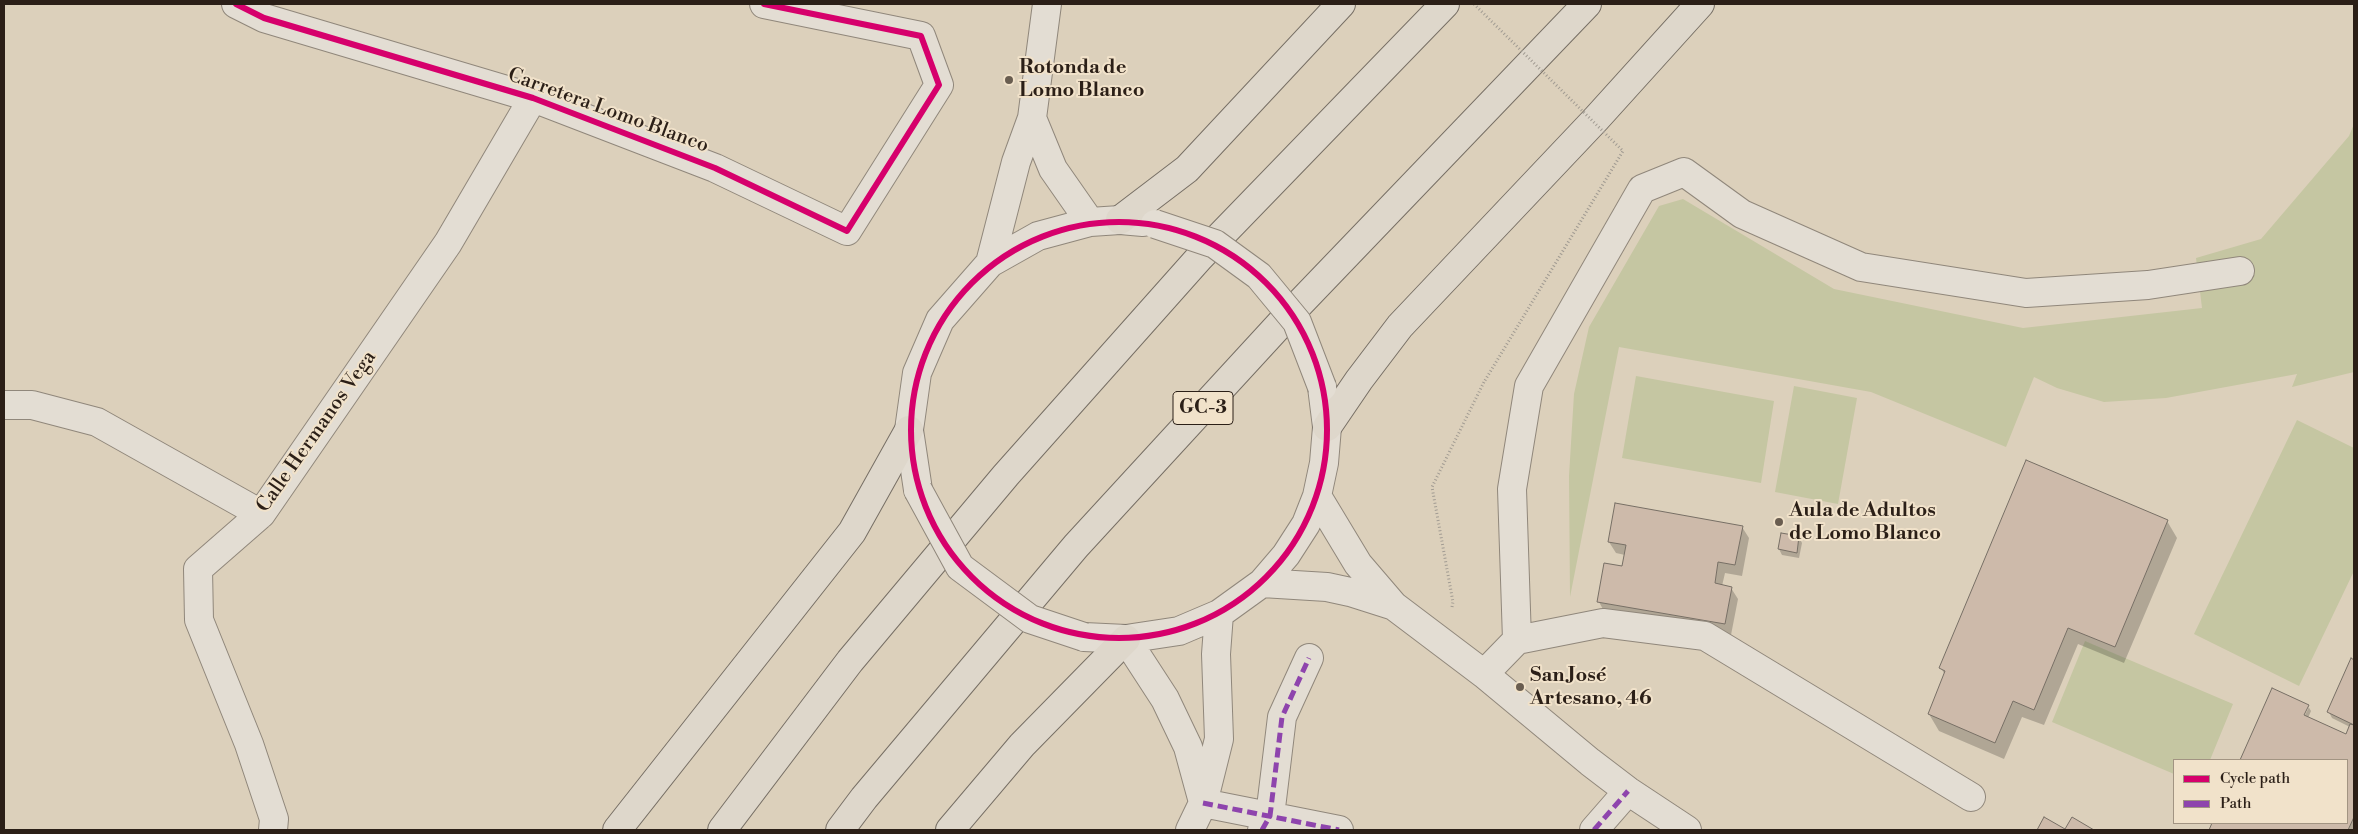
<!DOCTYPE html>
<meta charset="utf-8">
<style>
body{margin:0}
#map{position:relative;width:2358px;height:834px;overflow:hidden;background:#dcd0bb;font-family:"Libre Bodoni",serif}
canvas{display:block}
.frame{position:absolute;inset:0;border:5px solid #2b1f17;pointer-events:none}
.legend{position:absolute;left:2173px;top:759px;width:175px;height:65px;box-sizing:border-box;background:#f1e2ca;border:1px solid #a29482;margin:0;padding:6px 9px;list-style:none;font-size:15px;color:#2b1f17}
.legend li{display:flex;align-items:center;gap:10px;height:25px}
.legend b{width:25px;border:1px solid #a29482}
</style>
<div id="map">
<canvas width="2358" height="834"></canvas>
<div class="frame"></div>
<ul class="legend">
<li><b style="height:6px;background:#d6006c"></b>Cycle path</li>
<li><b style="height:6px;background:#8e44ad"></b>Path</li>
</ul>
</div>
<script>
const c = document.querySelector('canvas').getContext('2d');
c.lineJoin = 'round';
function fillPath(path, color) {
  c.fillStyle = color;
  c.fill(path, 'evenodd');
}
function poly(rows) {
  const path = new Path2D();
  for (const r of rows) {
    if (r.length === 3) {
      path.moveTo(r[0] + r[2], r[1]);
      path.arc(r[0], r[1], r[2], 0, 2 * Math.PI);
      continue;
    }
    path.moveTo(r[0], r[1]);
    for (let i = 2; i < r.length; i += 2) path.lineTo(r[i], r[i + 1]);
  }
  return path;
}
function stroke(path, color, width, dash) {
  c.strokeStyle = color;
  c.lineWidth = width;
  c.lineCap = dash ? 'butt' : 'round';
  c.setLineDash(dash || []);
  c.stroke(path);
}
function drawText(font, color, halo, rows, align = 'center') {
  c.font = font + ' "Libre Bodoni",serif';
  c.lineWidth = 4;
  c.setLineDash([]);
  c.textBaseline = 'middle';
  c.strokeStyle = halo;
  c.fillStyle = color;
  for (const [text, x, y, turn = 0] of rows) {
    c.save();
    c.translate(x, y);
    c.rotate((+turn || 0) * Math.PI / 180);
    c.textAlign = isNaN(turn) ? turn : align;
    if (halo) c.strokeText(text, 0, 0);
    c.fillText(text, 0, 0);
    c.restore();
  }
}
const green = poly([
 [2354,124,2354,372,2292,387,2297,374,2166,398,2104,402,2057,388,2034,377,2006,447,1871,392,1619,347,1570,597,1569,476,1574,394,1589,327,1659,206,1683,199,1834,289,2023,328,2202,308,2196,258,2261,239,2349,136],
 [1636,376,1774,401,1761,483,1622,458],
 [1794,386,1857,398,1838,504,1775,492],
 [2297,420,2354,448,2354,571,2299,686,2194,634],
 [2085,641,2233,704,2210,760,2174,760,2174,774,2052,722]
]);
const shadow = poly([
 [2167,521,2177,538,2124,663,2078,644,2044,725,2022,717,2004,759,1939,731,1929,714,1945,675,1941,668],
 [1742,527,1749,538,1742,576,1725,573,1722,586,1731,588,1738,599,1731,635,1605,613,1599,602,1623,568,1625,555,1616,553,1609,542],
 [1799,537,1802,543,1799,558,1782,555,1779,549],
 [2351,660,2354,661,2354,830,2210,830,2213,823,2347,823,2347,760,2241,760,2272,690,2308,706,2311,711,2308,718,2347,736,2350,727,2332,718,2329,712],
 [2306,707,2309,707,2302,721]
]);
const building = poly([
 [2026,460,2168,520,2115,647,2068,628,2034,710,2013,701,1995,743,1928,714,1945,671,1939,668,2026,460],
 [1615,503,1743,526,1735,565,1718,562,1715,583,1732,587,1725,624,1597,602,1604,563,1622,566,1626,545,1608,542,1615,503],
 [1781,533,1799,536,1797,553,1778,549,1781,533],
 [2351,658,2354,660,2354,725,2327,712,2351,658],
 [2272,688,2309,705,2304,715,2346,734,2350,724,2354,725,2354,817,2348,830,2209,830,2212,823,2347,823,2347,760,2240,760,2272,688],
 [2044,817,2065,829,2072,817,2094,830,2037,830,2044,817]
]);
const path = poly([
 [1452,607,1453,602,1432,487,1484,382]
]);
const minor = poly([
 [236,4,264,18,533,98,715,168,847,231,939,85,921,36,764,4],
 [1032,118,1053,169,1090,222],
 [990,263,1016,162,1032,118,1047,4],
 [4,405,32,405,97,422,261,514],
 [918,490,909,430,917,373,940,320,990,263,1038,236,1090,222,1120,220,1143,222],
 [1317,496,1358,564,1394,606,1484,674,1590,762,1628,791,1687,830],
 [1262,583,1327,587,1350,592,1394,606],
 [1084,637,1126,639,1179,631,1219,614,1262,583,1286,555,1306,524,1317,496,1324,463,1327,427,1322,387],
 [1126,639,1165,699,1188,747,1203,802],
 [1517,640,1512,489,1529,386,1642,189,1684,172,1742,214,1861,267,2026,293,2148,285,2240,271],
 [1484,674,1517,640,1603,623,1705,636,1971,797],
 [1203,803,1339,830],
 [273,830,274,819,249,744,199,620,198,569,261,514,448,243,533,98],
 [1190,830,1203,803,1219,739,1216,654,1219,614],
 [1262,830,1270,816,1282,717,1309,658],
 [1594,830,1628,791]
]);
const highway = poly([
 [1120,220,1187,169,1341,4],
 [1327,427,1359,380,1400,326,1596,119,1700,4],
 [617,830,852,532,909,430],
 [722,830,850,661,1006,475,1200,257,1445,4],
 [840,830,864,798,1076,546,1281,323,1587,4],
 [950,830,1022,745,1126,639]
]);
const pathBridge = poly([
 [1474,4,1623,151,1484,382]
]);
const minorBridge = poly([
 [1155,224,1215,244,1259,276,1297,322,1322,387],
 [918,490,960,567,1030,619,1084,637]
]);
const quiet = poly([
 [1203,803,1339,830],
 [1262,830,1270,816,1282,717,1309,658],
 [1594,830,1628,791]
]);
const cycleway = poly([
 [236,4,264,18,533,98,715,168,847,231,939,85,921,36,764,4],
 [1119,430,208]
]);
const markers = [
 [1009,80,5,"#695d50"],
 [1779,522,5,"#695d50"],
 [1520,687,5,"#695d50"]
];
const shields = [
 [1203,408,60]
];
const shieldNames = [
 ["GC-3",1203,408]
];
const poiNames = [
 ["Rotonda de",1019,68],
 ["Lomo Blanco",1019,91],
 ["Aula de Adultos",1789,511],
 ["de Lomo Blanco",1789,534],
 ["San José",1530,676],
 ["Artesano, 46",1530,699]
];
const streetNames = [
 ["Carretera Lomo Blanco",608,111,20],
 ["Calle Hermanos Vega",317,432,-55]
];
fillPath(green, '#c5c6a2');
fillPath(shadow, '#0003');
fillPath(building, '#cdbaaa');
stroke(building, '#776f65', 1);
stroke(minor, '#90877b', 30);
stroke(highway, '#776f65', 30);
stroke(path, '#a29c93', 3, [1, 2.5]);
stroke(minor, '#e3ddd3', 28);
stroke(highway, '#ded7cb', 28);
stroke(minorBridge, '#90877b', 30, []);
stroke(pathBridge, '#a29c93', 3, [1, 2.5]);
stroke(minorBridge, '#e3ddd3', 28);
stroke(quiet, '#8e44ad', 5, [10, 5]);
stroke(cycleway, '#d6006c', 6);
for (const [x, y, r, color] of markers) {
  const dot = new Path2D();
  dot.arc(x, y, r, 0, 2 * Math.PI);
  c.fillStyle = color;
  c.fill(dot);
  stroke(dot, '#f1e2ca', 2);
}
for (const [x, y, w] of shields) {
  const box = new Path2D();
  box.roundRect(x - w / 2, y - 16.5, w, 33, 4);
  c.fillStyle = '#f1e2ca';
  c.fill(box);
  stroke(box, '#2b1f17', 1);
}
drawText('bold 19px', '#2b1f17', null, shieldNames);
drawText('bold 20px', '#2b1f17', '#f1e2ca', poiNames, 'left');
drawText('20px', '#2b1f17', '#f1e2ca', streetNames);
</script>
